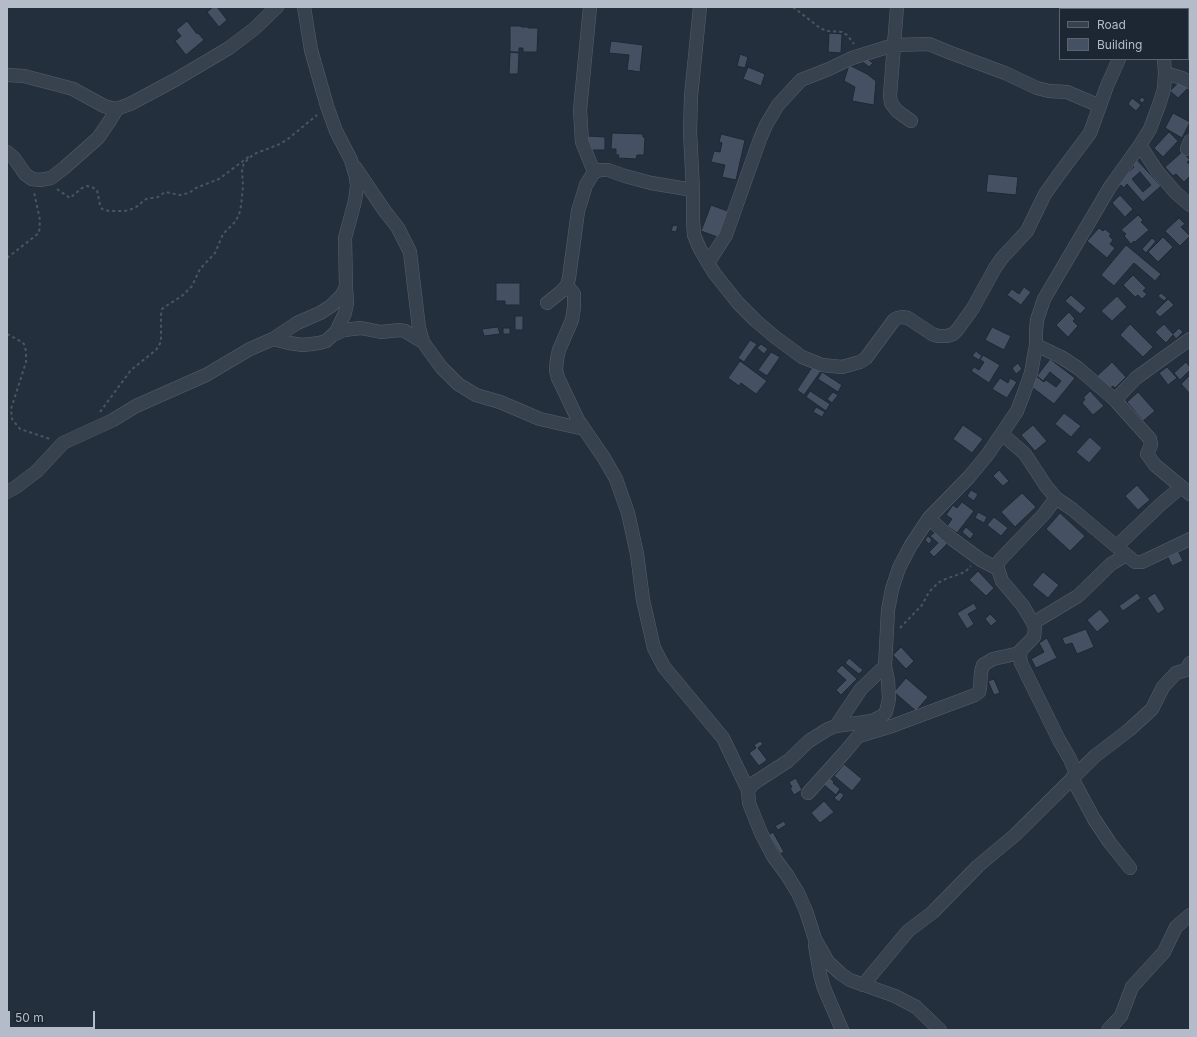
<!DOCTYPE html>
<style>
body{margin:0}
#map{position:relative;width:1197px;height:1037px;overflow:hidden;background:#242f3e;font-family:Inter,sans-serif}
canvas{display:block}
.frame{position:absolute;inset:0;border:8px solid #b4bcc9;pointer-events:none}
.legend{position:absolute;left:1059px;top:8px;width:130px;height:52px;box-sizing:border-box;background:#1d2633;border:1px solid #59626f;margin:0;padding:5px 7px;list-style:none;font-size:12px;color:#b4bcc9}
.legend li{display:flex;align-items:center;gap:8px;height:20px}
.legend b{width:20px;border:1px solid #59626f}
.scale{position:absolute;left:8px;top:1011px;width:87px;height:18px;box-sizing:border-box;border:2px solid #b4bcc9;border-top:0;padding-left:5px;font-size:12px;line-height:14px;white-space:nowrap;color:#b4bcc9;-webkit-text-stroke:3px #1d2633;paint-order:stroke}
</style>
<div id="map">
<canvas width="1197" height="1037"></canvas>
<div class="frame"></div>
<ul class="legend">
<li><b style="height:5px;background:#38414e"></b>Road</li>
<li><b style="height:11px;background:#455162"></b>Building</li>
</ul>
<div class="scale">50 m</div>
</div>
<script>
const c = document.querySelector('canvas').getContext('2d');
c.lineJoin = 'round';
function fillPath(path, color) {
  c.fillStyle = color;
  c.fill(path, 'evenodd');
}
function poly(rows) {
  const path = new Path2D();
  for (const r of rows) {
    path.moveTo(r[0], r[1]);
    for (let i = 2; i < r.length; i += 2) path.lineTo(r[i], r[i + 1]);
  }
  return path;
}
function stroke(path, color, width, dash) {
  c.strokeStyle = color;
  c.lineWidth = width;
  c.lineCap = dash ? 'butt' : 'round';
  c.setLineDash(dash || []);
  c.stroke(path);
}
const building = poly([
 [213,7,217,7,227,20,219,27,207,12,213,7],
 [187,21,197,34,198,33,204,40,186,55,175,41,181,36,176,30,187,21],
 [510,26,521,26,521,27,528,27,528,28,538,28,537,52,523,52,523,48,519,48,519,52,510,52,510,26],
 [829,33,842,34,841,53,828,52,829,33],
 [611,41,643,45,640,72,627,70,629,55,609,53,611,41],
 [510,52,519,53,518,74,509,74,510,52],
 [740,54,748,57,745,68,737,66,740,54],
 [866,58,873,63,869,67,863,62,866,58],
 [849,65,867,74,876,81,874,105,852,101,855,87,844,81,849,65],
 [748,67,765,74,761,86,743,79,748,67],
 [1181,80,1189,87,1178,98,1170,91,1181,80],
 [1141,97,1145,99,1143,103,1139,101,1141,97],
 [1132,98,1141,105,1136,111,1128,104,1132,98],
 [1173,113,1190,122,1182,138,1165,128,1173,113],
 [1169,132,1178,141,1163,157,1154,148,1169,132],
 [612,133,643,134,643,137,645,137,644,155,637,155,636,159,618,158,619,155,616,155,616,149,611,149,612,133],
 [721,134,745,140,736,180,722,177,725,165,711,162,714,151,720,152,722,143,719,142,721,134],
 [587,136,605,137,605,150,586,150,587,136],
 [1182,152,1190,160,1187,162,1190,165,1190,176,1184,182,1176,174,1173,176,1165,167,1182,152],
 [1136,159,1161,186,1143,202,1127,184,1124,188,1121,185,1118,187,1116,185,1134,167,1131,163,1136,159],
 [1140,172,1151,185,1143,192,1132,179,1140,172],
 [988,174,1018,177,1016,195,986,192,988,174],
 [1120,195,1133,209,1125,217,1112,203,1120,195],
 [711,205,730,212,720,238,701,231,711,205],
 [1138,215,1143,220,1141,222,1149,230,1135,242,1134,241,1131,244,1124,236,1126,234,1121,230,1138,215],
 [1179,218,1185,224,1181,227,1190,236,1180,246,1165,231,1179,218],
 [673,225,678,226,676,232,671,231,673,225],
 [1099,228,1103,231,1105,229,1111,234,1109,236,1113,240,1110,244,1115,248,1107,258,1087,241,1099,228],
 [1163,237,1173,247,1158,262,1148,252,1163,237],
 [1152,238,1156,241,1146,253,1142,249,1152,238],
 [1126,245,1161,274,1155,281,1134,263,1114,286,1101,275,1126,245],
 [1133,275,1146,288,1143,291,1147,294,1142,299,1138,295,1135,297,1123,285,1133,275],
 [496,283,520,283,520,305,505,305,505,301,496,301,496,283],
 [1024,287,1031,292,1021,305,1007,295,1012,289,1019,294,1024,287],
 [1161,293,1167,298,1164,301,1158,296,1161,293],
 [1071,295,1086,308,1080,314,1065,301,1071,295],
 [1117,296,1127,307,1112,321,1101,311,1117,296],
 [1168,299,1174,305,1160,317,1155,312,1168,299],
 [1069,312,1075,319,1073,321,1078,326,1068,337,1056,325,1069,312],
 [515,316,523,316,523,330,515,330,515,316],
 [1130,324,1153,347,1143,357,1120,335,1130,324],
 [1164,324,1173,334,1179,328,1183,332,1176,339,1173,335,1166,343,1155,332,1164,324],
 [498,327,500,334,484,336,482,329,498,327],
 [992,327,1011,336,1004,350,985,340,992,327],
 [503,328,510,328,510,334,503,334,503,328],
 [750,340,757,344,744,362,738,358,750,340],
 [761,344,768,349,764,354,757,348,761,344],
 [976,351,982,356,979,360,972,356,976,351],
 [771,352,780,357,767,376,758,370,771,352],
 [983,355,1000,365,989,383,971,371,974,367,979,370,984,362,980,360,983,355],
 [1050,359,1075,378,1054,404,1029,385,1036,376,1044,382,1046,380,1056,387,1061,381,1050,372,1043,381,1037,376,1050,359],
 [740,361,767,381,756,394,741,383,739,386,728,378,740,361],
 [1112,362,1126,377,1115,388,1113,386,1110,388,1096,377,1112,362],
 [1186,362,1190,367,1190,370,1180,380,1174,373,1186,362],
 [1018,363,1022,369,1016,374,1012,368,1018,363],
 [813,366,821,371,804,395,797,390,813,366],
 [1167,367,1177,378,1168,385,1159,373,1167,367],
 [822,372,842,385,838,392,818,379,822,372],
 [1190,375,1190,394,1181,384,1190,375],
 [1000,378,1008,383,1010,378,1017,382,1007,398,992,389,1000,378],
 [810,391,830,404,826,411,806,397,810,391],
 [1090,391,1104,406,1093,415,1082,403,1085,399,1083,398,1090,391],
 [833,392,838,395,832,403,827,399,833,392],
 [1138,392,1155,411,1143,421,1127,402,1138,392],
 [816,407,825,412,822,417,813,412,816,407],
 [1064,413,1081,426,1071,437,1055,424,1064,413],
 [963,425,983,439,972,453,953,439,963,425],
 [1033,425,1047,441,1035,451,1021,435,1033,425],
 [1090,437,1102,448,1089,463,1076,452,1090,437],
 [999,470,1009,481,1003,486,993,476,999,470],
 [1137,485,1150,500,1138,510,1125,496,1137,485],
 [971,490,978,494,974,501,967,496,971,490],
 [1022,493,1036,507,1015,527,1001,512,1022,493],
 [962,502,974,511,957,533,947,526,952,519,946,515,953,505,957,508,962,502],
 [978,512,987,517,984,523,975,518,978,512],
 [1060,513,1085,536,1070,551,1046,529,1060,513],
 [994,517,1008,528,1001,536,987,525,994,517],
 [966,527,974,534,970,539,962,532,966,527],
 [935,532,947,544,934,557,929,552,938,543,930,536,935,532],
 [928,536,932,540,929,544,925,540,928,536],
 [1176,546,1183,561,1172,566,1165,551,1176,546],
 [978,571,994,588,986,596,969,580,978,571],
 [1043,572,1059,585,1048,598,1032,585,1043,572],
 [1137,593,1141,598,1123,611,1119,606,1137,593],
 [1155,593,1165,609,1158,614,1147,598,1155,593],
 [974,603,977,609,968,614,974,624,967,629,957,613,974,603],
 [1100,609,1110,621,1097,632,1087,620,1100,609],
 [990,614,997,621,991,626,985,619,990,614],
 [1086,629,1094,647,1077,654,1072,643,1065,645,1062,638,1086,629],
 [1047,638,1057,658,1036,668,1031,659,1044,652,1039,643,1047,638],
 [901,647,914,661,906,669,893,655,901,647],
 [849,658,863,670,859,674,845,663,849,658],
 [842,665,857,679,841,695,836,690,846,680,836,671,842,665],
 [906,678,928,697,916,711,894,692,906,678],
 [994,679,1000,693,994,695,988,681,994,679],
 [760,741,763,744,758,748,767,760,759,766,749,753,756,748,754,745,760,741],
 [844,764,862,779,852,791,834,776,844,764],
 [829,777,834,782,833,783,840,789,836,795,823,784,829,777],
 [796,778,802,790,794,795,790,788,792,787,789,782,796,778],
 [840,792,844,795,839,802,834,798,840,792],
 [824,801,834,812,820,823,811,813,824,801],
 [784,821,786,825,778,830,775,826,784,821],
 [773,832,784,852,780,854,769,835,773,832]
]);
const path = poly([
 [793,7,820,28,827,31,842,32,847,35,854,44],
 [57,189,70,198,82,188,87,186,92,187,97,190,100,205,102,209,109,211,125,211,135,208,146,199,158,197,165,192,180,195,189,193,196,188,219,179,251,155],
 [7,258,39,233,40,220,34,192],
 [7,334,22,342,24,344,26,351,26,362,11,409,12,419,20,429,50,439],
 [100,412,131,370,156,350,161,342,161,315,162,309,166,306,182,296,192,286,200,269,215,253,223,234,235,222,239,215,241,206,243,186,242,170,244,163,254,154,280,144,288,139,317,115],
 [900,628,922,605,929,592,938,583,943,580,965,572,971,566]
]);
const minor = poly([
 [590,7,580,110,582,142,594,172],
 [700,7,691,96,690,132,693,190,693,221,694,235,699,247,708,263,715,274,738,303,756,321,775,337,802,357,822,365,842,367,860,362,866,358,894,320,897,318,902,317,908,318,932,334,938,336,947,336,953,334,958,329,973,308,995,268,1002,258,1027,231,1045,194,1060,173,1090,133,1107,86,1119,59],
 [897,7,890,95,891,103,897,111,911,121],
 [1171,9,1173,7],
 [1165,73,1182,78,1190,82],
 [7,75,24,76,66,87,73,89,104,106,115,109,119,108,130,104,175,80,229,48,254,29,277,7],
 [1140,145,1157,171,1176,193,1190,205],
 [1187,149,1190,141],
 [7,152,14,158,25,174,32,179,40,180,51,178,64,168,98,138,109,122,117,109],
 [355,167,384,210,398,228,410,252,419,328,423,342,441,367,458,384,476,395,500,402,540,419,584,429],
 [708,263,726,235,760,139,766,125,778,105,801,80,829,69,852,58,894,45,929,44,951,53,1005,73,1037,88,1049,91,1067,92,1100,106],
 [567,285,574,294,574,307,572,320,559,350,557,359,556,370,558,378,578,420,604,458,616,479,628,513,637,554,643,600,654,648,664,667,723,738,748,790,749,803,761,833,773,856,787,875,798,893,806,911,815,939,828,962,841,974,850,980,895,996,916,1007,940,1030],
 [547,303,562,291,567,285,569,278,578,211,586,185,594,172,601,170,608,170,625,176,651,183,693,190],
 [333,335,344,330,361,328,381,332,400,330,405,331,423,342],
 [273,339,289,343,303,345,319,343,326,341,336,332,345,313,347,303,346,288],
 [1036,345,1061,357,1078,368,1115,400,1150,439,1151,445,1147,454,1155,465,1190,494],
 [1115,400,1136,378,1190,339],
 [1002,434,1025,454,1046,486,1056,498,1072,509,1135,562,1142,562,1190,539],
 [7,492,16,487,37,471,63,443,113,420,136,406,206,375,250,349,273,339,297,323,320,313,331,306,342,295,346,286,345,238,355,201,357,186,356,177,351,160,336,131,327,106,311,50,304,7],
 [1056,498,1044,514,1001,559,998,563,998,569,1002,581,1023,606,1033,623,1035,628,1034,637,1021,650,1020,657,1021,663,1059,740,1070,759,1076,774],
 [929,518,947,535,981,560,998,569],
 [1117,546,1161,504,1181,487],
 [1033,623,1078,596,1111,564,1126,555],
 [836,726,861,689,885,666],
 [859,736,892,726,975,695,979,692,980,688,981,672,983,665,993,659,1020,653],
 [1072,778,1094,819,1110,843,1130,868],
 [748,790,754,783,788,761,809,741,828,729,836,726,872,721,882,716,886,712,889,699,888,681,885,666,888,610,892,589,899,568,911,545,929,518,969,477,988,454,1017,411,1024,393,1031,373,1036,345,1036,331,1037,320,1044,299,1110,187,1140,145,1150,129,1160,102,1164,89,1165,73,1164,59],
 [808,793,845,752,864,729],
 [815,945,820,974,824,988,842,1030],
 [863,985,908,931,933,912,978,866,1015,835,1095,756,1129,730,1152,709,1163,687,1176,673,1186,670,1190,663],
 [1108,1030,1121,1016,1132,987,1164,952,1176,927,1190,915]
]);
fillPath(building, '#455162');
stroke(building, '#1f2835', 1);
stroke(minor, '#565f6c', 14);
stroke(path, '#44595c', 2, [3, 3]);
stroke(minor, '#38414e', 13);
</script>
